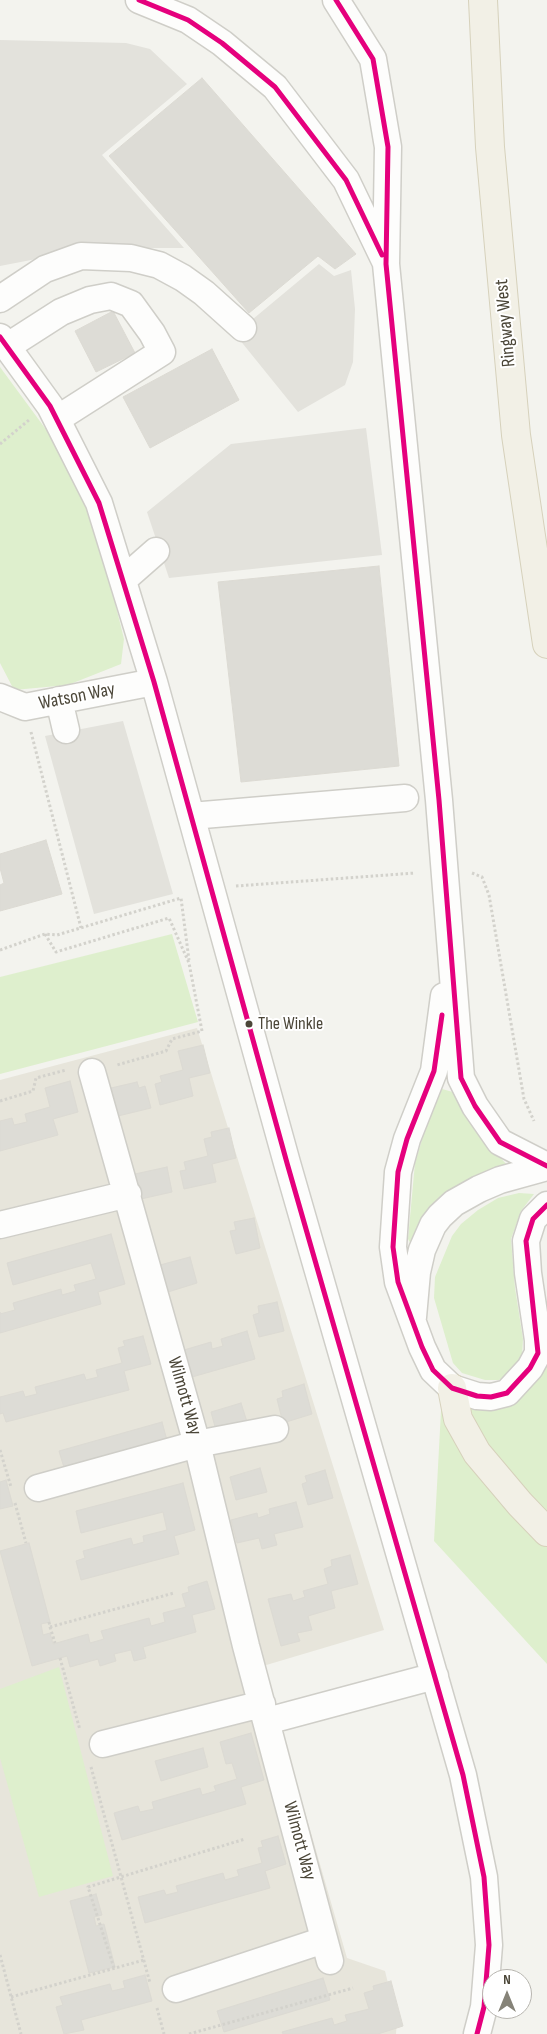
<!DOCTYPE html>
<style>
body{margin:0}
#map{position:relative;width:547px;height:2034px;overflow:hidden;background:#f3f3ee;font-family:"Sofia Sans Condensed",sans-serif}
canvas{display:block}
.north{position:absolute;left:482px;top:1969px;width:50px;height:50px;box-sizing:border-box;background:#fff;border:1px solid #b7b5af;border-radius:50%;rotate:0deg;font-size:14px;font-weight:700;line-height:20px;text-align:center;color:#4b4638}
.north::after{content:'';display:block;margin:auto;width:18px;height:22px;background:#868378;clip-path:polygon(50% 0,100% 100%,50% 72%,0 100%)}
</style>
<div id="map">
<canvas width="547" height="2034"></canvas>
<div class="north">N</div>
</div>
<script>
const c = document.querySelector('canvas').getContext('2d');
c.lineJoin = 'round';
function fillPath(path, color) {
  c.fillStyle = color;
  c.fill(path, 'evenodd');
}
function poly(rows) {
  const path = new Path2D();
  for (const r of rows) {
    path.moveTo(r[0], r[1]);
    for (let i = 2; i < r.length; i += 2) path.lineTo(r[i], r[i + 1]);
  }
  return path;
}
function stroke(path, color, width, dash) {
  c.strokeStyle = color;
  c.lineWidth = width;
  c.lineCap = dash ? 'butt' : 'round';
  c.setLineDash(dash || []);
  c.stroke(path);
}
function drawText(font, color, halo, rows, align = 'center') {
  c.font = font + ' "Sofia Sans Condensed",sans-serif';
  c.lineWidth = 4;
  c.setLineDash([]);
  c.textBaseline = 'middle';
  c.strokeStyle = halo;
  c.fillStyle = color;
  for (const [text, x, y, turn = 0] of rows) {
    c.save();
    c.translate(x, y);
    c.rotate((+turn || 0) * Math.PI / 180);
    c.textAlign = isNaN(turn) ? turn : align;
    if (halo) c.strokeText(text, 0, 0);
    c.fillText(text, 0, 0);
    c.restore();
  }
}
const residential = poly([
 [197,1028,384,1630,263,1666,347,1958,385,1971,397,2020,396,2034,0,2034,0,1080]
]);
const green = poly([
 [0,367,67,458,101,546,124,639,121,664,68,685,14,690,0,663],
 [172,934,198,1022,0,1074,0,977],
 [442,1089,460,1094,466,1115,475,1131,510,1168,412,1246,408,1239,415,1163,424,1133],
 [519,1193,534,1194,521,1211,511,1239,515,1288,523,1339,522,1356,510,1374,499,1380,485,1380,462,1373,453,1363,434,1298,435,1277,452,1236,461,1224,478,1210,498,1198],
 [547,1361,547,1664,434,1541,441,1411,523,1396],
 [59,1667,113,1876,39,1897,0,1758,0,1689]
]);
const parking = poly([
 [0,40,126,43,150,49,187,84,102,155,184,248,93,248,0,266],
 [319,264,334,276,351,270,355,309,353,362,345,385,298,412,235,334],
 [366,428,382,555,169,578,147,512,231,444],
 [123,721,173,894,94,914,45,736]
]);
const building = poly([
 [202,78,356,254,335,269,318,256,249,313,109,156,202,78],
 [113,311,135,353,96,372,75,331,113,311],
 [212,349,239,400,150,448,123,397,212,349],
 [379,566,399,766,241,782,218,582,379,566],
 [46,840,62,894,0,911,0,885,4,883,0,868,0,854,46,840],
 [203,1045,210,1073,189,1078,193,1096,160,1105,155,1084,162,1082,160,1076,183,1070,178,1051,203,1045],
 [70,1081,78,1112,53,1119,58,1135,0,1151,0,1121,12,1118,14,1125,27,1122,25,1114,50,1107,45,1088,70,1081],
 [137,1082,139,1088,145,1086,151,1108,118,1116,111,1088,137,1082],
 [229,1128,236,1158,212,1164,216,1182,184,1189,180,1171,186,1170,184,1162,208,1156,204,1139,212,1137,211,1132,229,1128],
 [167,1167,172,1192,141,1199,135,1174,167,1167],
 [254,1218,260,1248,236,1254,230,1231,236,1230,234,1222,254,1218],
 [111,1234,125,1284,98,1292,101,1304,0,1333,0,1312,0,1314,15,1310,13,1303,61,1289,62,1295,76,1291,74,1285,96,1279,91,1263,13,1285,7,1263,111,1234],
 [190,1257,197,1283,168,1292,160,1265,190,1257],
 [277,1302,284,1331,259,1337,253,1315,259,1313,258,1306,277,1302],
 [247,1331,255,1359,192,1377,184,1350,211,1342,212,1349,223,1346,221,1339,247,1331],
 [143,1336,151,1364,124,1371,129,1390,6,1422,3,1413,0,1414,0,1397,23,1391,25,1397,37,1394,35,1387,84,1374,86,1380,98,1377,96,1370,122,1363,118,1348,125,1346,123,1341,143,1336],
 [304,1384,312,1414,283,1423,277,1399,283,1397,282,1391,304,1384],
 [241,1403,248,1425,217,1434,211,1412,241,1403],
 [162,1422,168,1444,66,1474,59,1451,162,1422],
 [260,1468,267,1492,236,1500,230,1477,260,1468],
 [325,1470,333,1498,308,1505,302,1484,307,1482,305,1476,325,1470],
 [6,1480,13,1506,0,1509,0,1482,6,1480],
 [183,1483,195,1530,174,1536,179,1554,81,1580,76,1561,85,1558,83,1551,131,1538,133,1545,144,1542,143,1536,167,1530,163,1512,81,1533,76,1511,183,1483],
 [296,1502,303,1527,274,1534,277,1545,262,1549,259,1538,237,1543,231,1520,257,1513,258,1518,270,1514,269,1509,296,1502],
 [29,1543,50,1622,41,1624,43,1635,50,1633,53,1644,88,1634,90,1643,104,1639,101,1631,149,1618,151,1626,165,1622,163,1613,186,1607,182,1594,189,1592,188,1587,207,1581,215,1609,192,1615,196,1632,143,1647,146,1658,134,1661,131,1650,114,1654,116,1661,100,1666,98,1659,70,1667,67,1656,32,1666,0,1551,29,1543],
 [350,1555,358,1584,331,1591,335,1608,308,1616,312,1630,297,1633,300,1641,281,1646,268,1599,291,1594,293,1601,305,1597,303,1591,328,1584,324,1569,332,1566,331,1560,350,1555],
 [251,1733,264,1780,241,1787,246,1804,122,1840,114,1813,138,1806,140,1812,154,1809,152,1802,200,1788,202,1795,216,1791,214,1786,237,1779,232,1763,226,1764,220,1742,251,1733],
 [203,1748,208,1767,161,1781,155,1761,203,1748],
 [278,1836,286,1864,265,1871,270,1888,145,1923,138,1897,164,1890,166,1895,178,1892,176,1886,223,1873,225,1880,239,1876,237,1870,262,1863,258,1848,263,1847,261,1841,278,1836],
 [96,1894,102,1915,94,1917,96,1926,104,1924,115,1967,89,1973,70,1901,96,1894],
 [145,1975,152,2001,81,2020,84,2030,64,2034,56,2007,63,2005,60,1997,110,1984,112,1991,125,1988,123,1981,145,1975],
 [323,1978,330,2000,224,2032,217,2011,323,1978],
 [391,1981,403,2026,378,2034,283,2034,282,2032,332,2018,334,2025,347,2021,345,2015,369,2009,364,1993,374,1990,373,1986,391,1981]
]);
const path = poly([
 [0,444,29,420],
 [31,732,81,928],
 [472,873,482,877,489,895,524,1099,534,1121],
 [236,886,415,873],
 [45,934,56,952,169,918,189,963,202,1031,172,1039,166,1051,117,1065],
 [0,950,45,934,57,935,181,898,189,960],
 [0,1101,33,1091,36,1078,66,1070],
 [0,1450,11,1487],
 [15,1503,26,1543],
 [49,1622,50,1627,174,1593],
 [50,1627,55,1643],
 [60,1658,80,1730],
 [91,1767,150,1983],
 [0,1955,21,2034],
 [114,1968,88,1887,245,1839],
 [11,1997,144,1960],
 [157,2008,164,2034],
 [189,2034,353,1988]
]);
const minor = poly([
 [139,0,188,20,222,43,275,87,346,180,385,261],
 [336,0,373,59,388,147,386,264,439,800,461,1078,475,1106,500,1142,547,1166],
 [0,299,45,269,81,256,131,258,159,265,183,278,204,293,243,328],
 [0,337,50,406,99,503,154,682,287,1163,463,1775,484,1877,489,1945,484,2007,477,2034],
 [8,346,61,312,90,300,111,296,131,304,152,333,162,352,57,419],
 [123,580,156,551],
 [0,697,25,707,154,682],
 [59,700,66,730],
 [191,816,405,798],
 [444,996,434,1071,407,1139,398,1172,393,1247,398,1282,422,1347,433,1370,452,1388,477,1396,491,1397,507,1393,530,1368,538,1353,538,1340,528,1273,526,1241,533,1219,547,1205],
 [92,1072,197,1444,246,1646,330,1961],
 [0,1225,128,1194],
 [413,1317,417,1272,422,1250,433,1225,440,1216,454,1203,479,1189,500,1180,547,1167],
 [38,1488,197,1444,275,1429],
 [267,1721,435,1676],
 [103,1744,262,1704],
 [176,1989,324,1940]
]);
const major = poly([
 [483,0,490,147,516,435,547,644],
 [452,1388,458,1419,477,1453,520,1504,547,1532]
]);
const bus1 = poly([
 [139,0,188,20,222,43,275,87,346,180,382,255],
 [336,0,373,59,388,147,386,264,439,800,461,1078,475,1106,500,1142,547,1166],
 [0,337,50,406,99,503,154,682,287,1163,463,1775,484,1877,489,1945,484,2007,477,2034],
 [442,1015,434,1071,407,1139,398,1172,393,1247,398,1282,422,1347,433,1370,452,1388,477,1396,491,1397,507,1393,530,1368,538,1353,526,1241,533,1219,547,1205]
]);
const markers = [
 [249,1024,4.5,"#4b4638"]
];
const busNames = [
 ["The Winkle",258,1024]
];
const streetNames = [
 ["Ringway West",506,323,-95],
 ["Watson Way",77,697,-11],
 ["Wilmott Way",184,1396,74],
 ["Wilmott Way",299,1841,75]
];
fillPath(residential, '#e7e5db');
fillPath(green, '#deefcd');
fillPath(parking, '#e3e2dc');
fillPath(building, '#dddcd6');
stroke(building, '#dcdad3', 1);
stroke(minor, '#cfcec8', 29);
stroke(major, '#d6d1bb', 30);
stroke(path, '#d3d2cc', 3, [2.5, 2.5]);
stroke(minor, '#fdfdfc', 26);
stroke(major, '#f2f0e6', 28);
stroke(bus1, '#e5007d', 5);
for (const [x, y, r, color] of markers) {
  const dot = new Path2D();
  dot.arc(x, y, r, 0, 2 * Math.PI);
  c.fillStyle = color;
  c.fill(dot);
  stroke(dot, '#fff', 2);
}
drawText('18px', '#4b4638', '#fff', busNames, 'left');
drawText('19px', '#4b4638', '#fff', streetNames);
</script>
